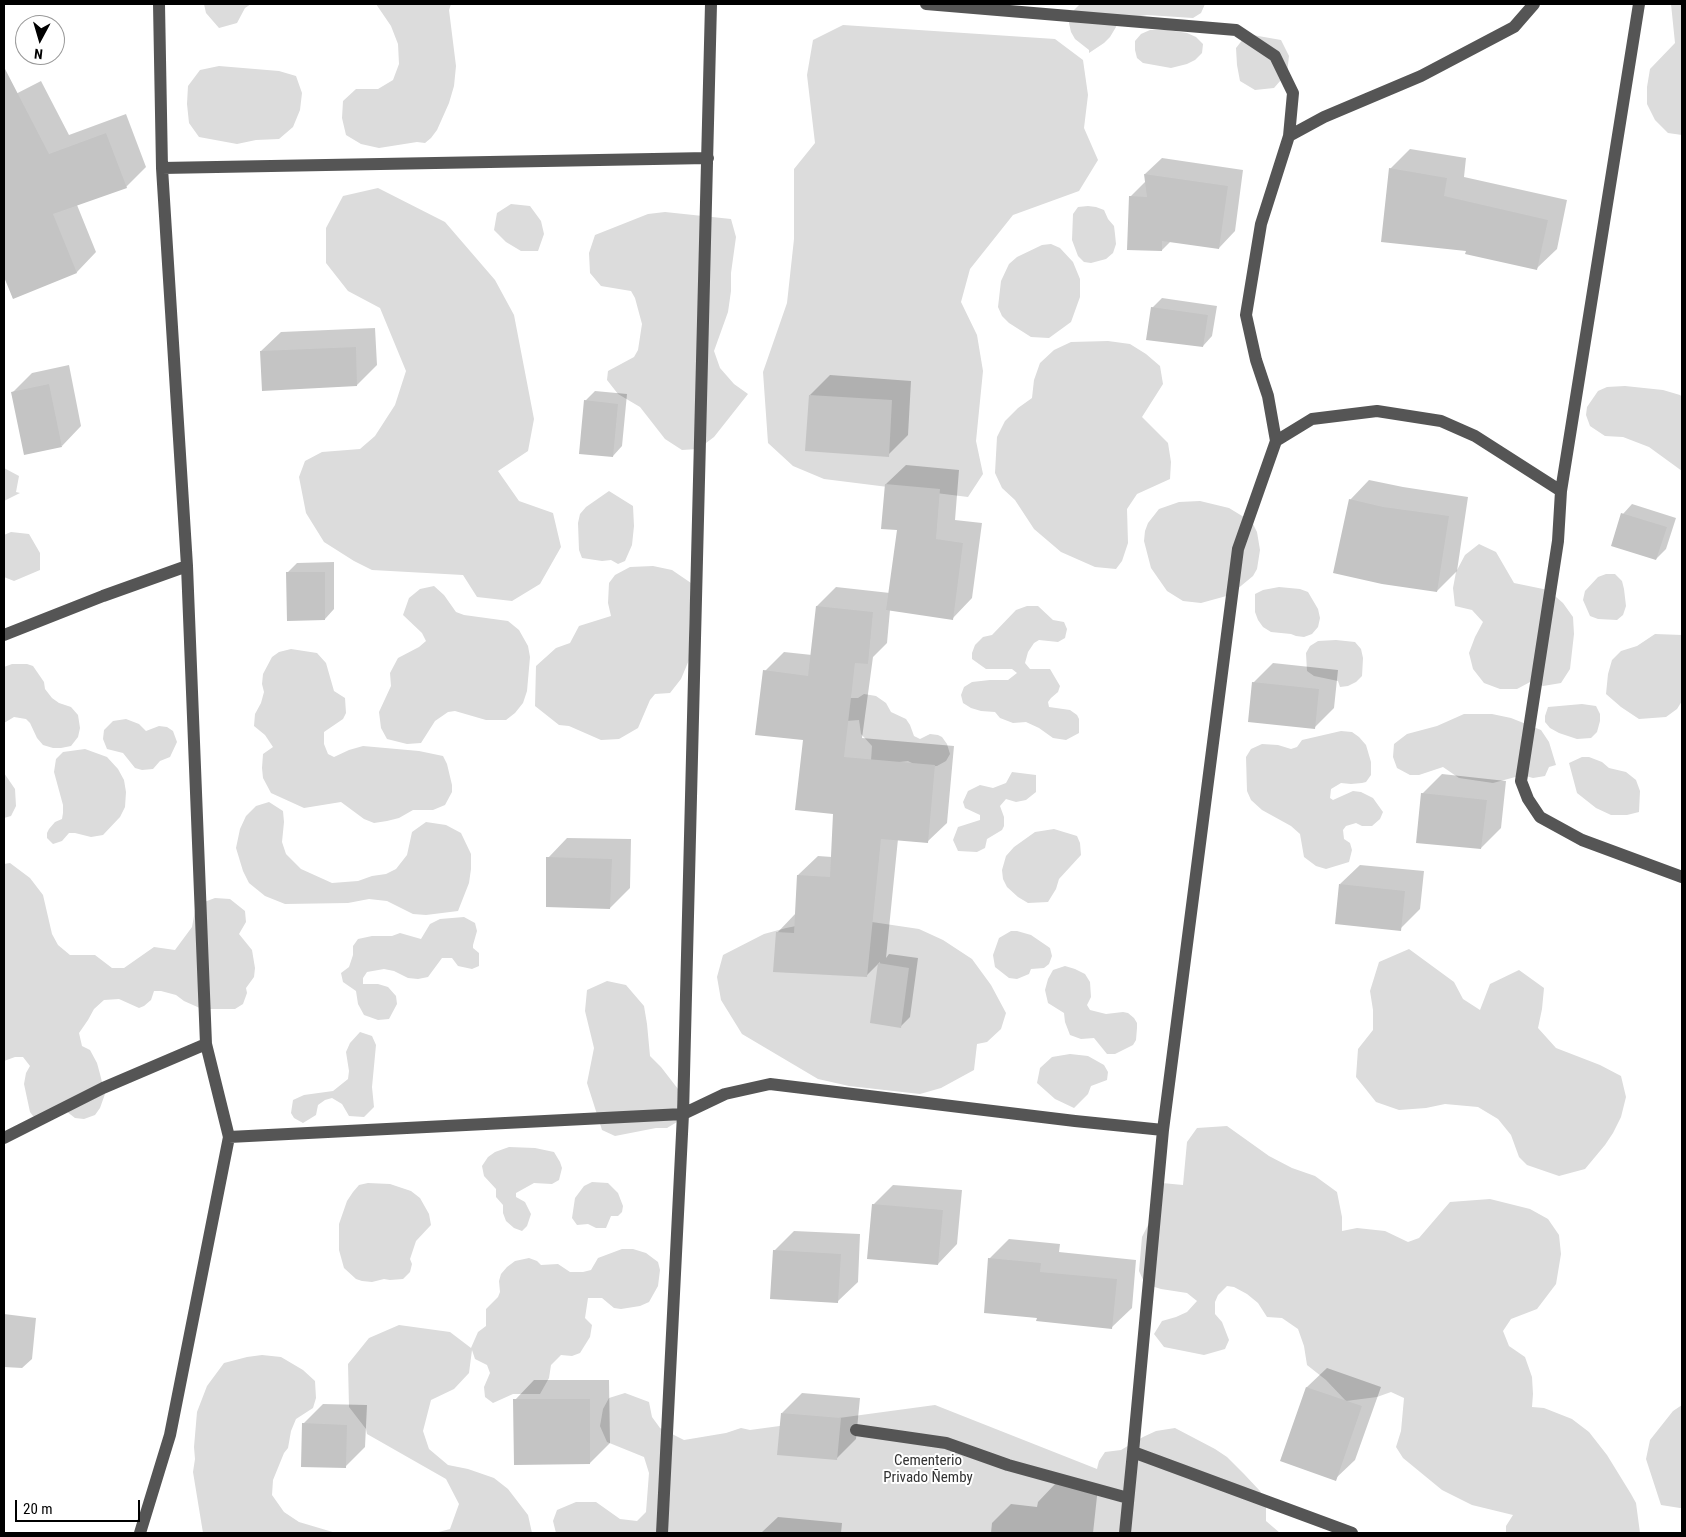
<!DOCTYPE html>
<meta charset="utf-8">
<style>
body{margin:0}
#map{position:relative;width:1686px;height:1537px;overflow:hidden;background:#fff;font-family:"Roboto Condensed",sans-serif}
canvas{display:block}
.frame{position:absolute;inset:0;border:5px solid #000;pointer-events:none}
.north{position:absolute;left:15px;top:15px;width:50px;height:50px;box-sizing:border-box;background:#fff;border:1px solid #999;border-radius:50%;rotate:186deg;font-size:14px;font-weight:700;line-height:20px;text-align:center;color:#000}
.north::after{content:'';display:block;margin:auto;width:18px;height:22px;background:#000;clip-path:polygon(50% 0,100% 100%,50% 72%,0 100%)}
.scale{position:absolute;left:15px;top:1500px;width:125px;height:22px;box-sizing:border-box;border:2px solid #000;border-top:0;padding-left:6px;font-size:15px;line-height:18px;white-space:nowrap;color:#000;-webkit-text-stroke:4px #fff;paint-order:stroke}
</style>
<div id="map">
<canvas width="1686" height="1537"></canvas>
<div class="frame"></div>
<div class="north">N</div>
<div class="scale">20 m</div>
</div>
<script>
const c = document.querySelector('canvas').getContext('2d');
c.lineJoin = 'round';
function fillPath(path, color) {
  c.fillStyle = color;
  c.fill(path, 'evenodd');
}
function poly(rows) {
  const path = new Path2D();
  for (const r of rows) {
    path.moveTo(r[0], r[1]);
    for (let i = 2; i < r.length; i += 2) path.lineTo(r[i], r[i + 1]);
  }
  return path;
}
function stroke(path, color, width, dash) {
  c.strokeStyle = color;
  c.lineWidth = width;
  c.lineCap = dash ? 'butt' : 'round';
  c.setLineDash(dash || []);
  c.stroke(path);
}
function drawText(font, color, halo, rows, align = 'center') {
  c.font = font + ' "Roboto Condensed",sans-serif';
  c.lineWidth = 4;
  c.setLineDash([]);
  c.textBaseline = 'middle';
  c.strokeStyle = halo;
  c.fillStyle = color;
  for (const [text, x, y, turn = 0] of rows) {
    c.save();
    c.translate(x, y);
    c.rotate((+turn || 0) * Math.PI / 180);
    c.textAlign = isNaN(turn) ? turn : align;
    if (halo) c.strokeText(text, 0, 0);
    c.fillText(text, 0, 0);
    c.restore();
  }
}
const green = poly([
 [204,4,251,4,245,8,237,23,219,28,206,13],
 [376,4,451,4,449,10,456,66,454,86,449,103,437,130,431,138,425,143,417,142,379,148,361,144,346,135,342,118,343,101,356,89,378,89,393,80,399,64,398,44,391,26],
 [1080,4,1145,4,1156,5,1158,4,1205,4,1201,13,1193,18,1147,15,1128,18,1119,22,1110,37,1104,43,1089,53,1089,50,1075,39,1071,32,1069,23,1070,14],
 [1671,4,1682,4,1682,135,1668,133,1655,120,1647,104,1647,87,1650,69,1675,43],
 [843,25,1055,39,1083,60,1088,95,1084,128,1098,160,1079,191,1013,215,970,269,961,302,977,335,983,371,976,441,983,474,968,497,824,479,793,466,768,443,763,372,787,303,794,239,794,169,815,143,807,75,813,40],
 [1150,30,1168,30,1187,33,1196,37,1203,44,1202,53,1195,60,1187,64,1171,68,1143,63,1137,58,1135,50,1135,41,1141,34],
 [1247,34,1281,40,1289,56,1287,73,1274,88,1255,90,1240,81,1237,65,1236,48],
 [219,66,279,71,296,76,302,93,300,110,293,127,279,139,256,140,237,144,199,137,189,123,187,104,188,86,200,70],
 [378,188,445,222,495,280,514,315,534,419,528,451,498,471,519,501,553,513,561,547,540,584,512,601,477,597,463,575,372,570,354,561,324,542,306,513,299,477,305,461,322,452,360,449,375,436,395,405,406,371,380,308,348,291,326,263,326,228,343,196],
 [511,204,530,206,541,221,544,234,538,251,521,251,506,242,494,230,497,213],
 [1088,206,1096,207,1104,210,1108,219,1114,226,1115,234,1116,244,1113,253,1106,259,1091,263,1084,262,1078,256,1072,240,1073,214,1078,207],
 [665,212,731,219,736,237,731,273,731,291,728,312,714,351,720,368,734,384,748,394,714,437,698,449,682,450,665,439,640,407,618,394,607,380,608,371,634,357,638,350,642,324,635,298,631,291,601,286,590,273,589,253,595,235,648,214],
 [1051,244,1060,248,1073,262,1080,279,1080,297,1071,322,1049,338,1031,337,1009,323,1002,316,998,307,1001,281,1009,264,1017,257,1042,245],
 [1108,341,1130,344,1146,354,1160,366,1163,384,1142,417,1168,443,1171,462,1170,479,1137,494,1127,509,1128,543,1122,561,1116,569,1095,567,1061,552,1034,529,1015,500,1002,488,995,473,997,437,1005,421,1018,408,1032,398,1034,380,1040,363,1054,350,1071,342],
 [1625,386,1663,390,1680,395,1682,397,1682,471,1649,447,1623,437,1605,436,1590,426,1586,415,1587,407,1598,391,1607,387],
 [4,468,19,476,16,492,20,493,4,501],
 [609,491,633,506,634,526,632,545,625,561,618,564,611,560,602,561,582,558,579,550,578,523,580,514,586,507],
 [1200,501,1229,508,1252,522,1257,532,1260,550,1257,569,1253,576,1230,595,1201,603,1183,601,1167,591,1151,568,1144,541,1145,531,1148,523,1159,509,1179,502],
 [11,532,29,534,40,553,40,570,14,581,4,577,4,535],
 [1479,544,1496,552,1514,583,1548,590,1563,603,1573,617,1574,634,1570,669,1561,683,1543,686,1532,681,1517,689,1500,689,1484,683,1473,669,1469,653,1475,637,1483,622,1472,610,1455,606,1453,588,1456,572,1465,555],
 [653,566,672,570,691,583,689,626,689,660,681,679,670,693,655,694,650,700,638,728,619,739,601,740,569,726,559,725,535,706,536,666,556,648,570,643,579,626,611,616,608,603,609,583,615,575,630,567],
 [1606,574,1615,574,1622,581,1624,589,1626,606,1623,615,1617,620,1598,619,1590,616,1583,600,1585,591,1598,577],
 [434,586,444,595,456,612,464,615,508,621,519,630,528,646,530,657,527,691,523,703,515,713,506,720,486,720,455,711,448,712,435,721,421,743,407,744,387,739,381,728,379,712,391,686,390,673,398,658,419,647,426,641,422,633,403,615,409,598,420,589],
 [1279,587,1300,589,1308,592,1318,609,1320,618,1318,627,1312,634,1304,637,1296,636,1291,634,1271,632,1263,627,1258,620,1255,612,1255,594,1263,590],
 [1027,606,1038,606,1053,620,1064,622,1067,629,1065,638,1058,642,1039,640,1034,643,1028,652,1025,663,1030,669,1050,669,1060,686,1058,692,1051,698,1048,702,1049,707,1070,710,1077,715,1079,719,1079,733,1066,740,1053,738,1039,728,1026,722,1013,723,1000,718,995,712,981,711,971,708,963,703,961,695,964,687,972,682,990,680,1008,680,1017,673,1012,669,986,669,972,659,972,653,975,645,983,637,992,635,1016,610],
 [1655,634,1682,635,1682,701,1677,709,1666,717,1639,719,1621,707,1606,694,1608,674,1612,660,1621,651,1637,646],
 [1336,640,1355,642,1361,649,1363,658,1362,676,1356,682,1348,686,1340,687,1338,681,1314,676,1307,671,1306,653,1310,646,1318,641],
 [291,649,317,653,326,663,334,691,345,698,346,713,343,719,324,732,324,744,328,754,334,757,349,750,363,746,419,751,443,756,447,764,452,785,452,792,445,805,433,810,413,810,399,818,387,821,374,823,364,819,341,802,304,808,271,793,263,778,262,768,263,754,273,747,265,735,254,726,255,714,261,703,264,692,262,684,263,674,272,657,279,652],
 [12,664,27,664,33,666,44,682,45,689,52,698,59,703,71,707,78,715,80,728,78,737,71,746,61,748,53,748,43,745,37,738,30,723,26,719,14,717,4,723,4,667],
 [864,694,876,696,886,703,891,712,906,719,910,725,914,736,920,739,930,734,938,735,942,737,947,744,950,754,946,761,937,766,920,767,908,761,899,762,893,770,871,761,872,746,861,734,859,720,846,721,849,698,858,698],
 [1582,704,1596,706,1600,714,1600,721,1597,732,1591,738,1577,739,1559,733,1550,728,1545,722,1545,716,1548,707],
 [1464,714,1492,714,1511,718,1541,730,1549,742,1556,765,1549,767,1545,776,1533,778,1526,776,1519,776,1493,783,1459,778,1443,767,1419,775,1410,775,1397,768,1393,757,1394,744,1407,734,1437,726],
 [126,719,139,724,146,731,159,726,167,727,173,731,177,742,170,757,160,761,153,769,142,770,135,768,123,753,107,749,103,739,104,730,113,721],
 [1341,731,1352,732,1359,737,1366,745,1371,762,1371,775,1366,782,1362,783,1351,784,1341,783,1331,789,1330,798,1333,800,1353,791,1361,792,1373,798,1383,812,1380,819,1372,826,1362,826,1356,823,1346,826,1343,830,1344,839,1350,843,1352,850,1349,862,1326,869,1316,866,1304,857,1300,834,1291,826,1262,810,1251,800,1247,791,1246,757,1251,749,1262,744,1278,745,1291,749,1297,747,1302,740],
 [85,749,107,757,118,769,124,780,126,792,125,807,120,817,103,835,91,837,75,833,69,833,62,841,53,844,47,838,47,833,49,829,55,822,62,819,63,813,63,805,54,772,56,759,63,752],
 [1582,757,1589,757,1602,762,1609,768,1626,772,1636,780,1640,791,1639,812,1627,815,1611,815,1596,808,1577,793,1569,763],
 [1012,772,1036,775,1036,792,1026,800,1016,802,1006,799,1000,806,1004,817,1004,826,1002,830,987,839,985,848,977,852,958,851,953,840,958,827,980,820,980,815,965,808,963,802,968,791,980,785,993,788,1006,783],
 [4,773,15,789,16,806,11,816,4,818],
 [269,802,283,811,284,822,282,842,286,854,301,869,332,883,358,881,372,876,386,874,396,869,407,855,412,832,426,822,446,825,461,833,471,854,471,869,469,883,458,911,426,915,413,914,387,901,369,899,348,903,285,904,265,896,249,883,243,871,236,848,240,829,246,816,256,806],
 [1054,829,1077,836,1080,843,1081,855,1059,879,1056,889,1048,902,1028,903,1018,897,1007,887,1003,879,1002,870,1006,856,1014,847,1035,832],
 [10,863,30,878,43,895,52,934,58,945,70,955,95,955,112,968,124,968,154,947,175,950,192,927,196,905,215,898,230,899,245,911,246,922,239,934,252,950,255,968,254,977,246,988,247,993,243,1004,235,1009,202,1009,184,1001,176,995,161,991,154,991,151,1000,144,1006,139,1008,119,999,104,1000,94,1009,88,1020,79,1033,82,1046,90,1050,97,1063,100,1074,105,1094,100,1108,95,1115,84,1119,75,1118,66,1111,38,1119,33,1116,30,1112,24,1084,26,1073,30,1066,23,1057,15,1057,4,1061,4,864],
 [464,917,475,923,477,931,473,945,473,948,479,953,479,966,472,969,458,966,452,958,442,958,428,977,418,979,408,978,394,971,384,969,367,972,363,978,363,984,378,984,388,987,396,996,397,1004,389,1019,378,1020,364,1015,358,1004,356,991,343,982,341,973,349,967,353,955,353,946,358,939,372,936,392,936,400,933,421,939,430,924,440,919],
 [832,919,872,922,919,929,943,940,972,959,991,985,1006,1013,1001,1029,987,1042,977,1044,974,1070,941,1088,920,1094,849,1086,818,1079,742,1034,721,1000,717,977,723,955,764,934,786,928],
 [1011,931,1017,931,1031,935,1050,948,1052,956,1049,964,1044,968,1031,969,1029,974,1017,979,1009,978,995,967,993,955,999,938],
 [1409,949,1454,982,1463,999,1480,1010,1490,984,1519,970,1544,988,1542,1009,1538,1028,1556,1048,1600,1065,1621,1076,1626,1097,1621,1117,1613,1133,1605,1145,1585,1169,1559,1176,1527,1165,1519,1157,1511,1135,1498,1119,1478,1107,1445,1104,1426,1108,1399,1110,1376,1102,1356,1077,1358,1049,1373,1030,1373,1010,1370,991,1379,962],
 [1065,966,1075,969,1085,974,1090,982,1091,997,1087,1005,1090,1010,1106,1014,1123,1012,1128,1013,1134,1018,1137,1023,1137,1028,1136,1040,1133,1045,1115,1054,1107,1054,1094,1038,1081,1039,1070,1035,1065,1022,1064,1013,1048,1003,1045,990,1048,979,1053,970],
 [607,981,626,985,644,1006,647,1024,650,1056,661,1067,678,1089,677,1122,667,1128,656,1128,615,1136,602,1130,587,1083,594,1048,585,1011,587,990],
 [360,1032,372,1036,376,1045,372,1087,374,1107,364,1117,349,1116,342,1104,332,1098,325,1100,318,1105,316,1115,303,1123,294,1118,291,1113,293,1100,304,1095,333,1091,348,1079,349,1071,346,1052,350,1043],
 [1070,1054,1088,1056,1104,1065,1108,1072,1107,1080,1091,1086,1088,1094,1074,1108,1055,1099,1037,1083,1040,1068,1052,1057],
 [1227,1126,1269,1156,1292,1168,1315,1176,1337,1192,1342,1217,1342,1231,1357,1228,1385,1231,1408,1242,1419,1238,1450,1202,1490,1199,1530,1209,1548,1219,1559,1235,1561,1254,1556,1284,1537,1309,1511,1319,1503,1331,1509,1346,1525,1357,1532,1377,1533,1394,1532,1407,1544,1408,1572,1419,1589,1432,1607,1455,1631,1494,1636,1503,1640,1533,1506,1533,1506,1526,1513,1515,1472,1505,1442,1490,1403,1458,1396,1447,1401,1431,1404,1398,1391,1392,1377,1397,1346,1401,1326,1380,1307,1365,1304,1346,1298,1329,1282,1318,1267,1317,1258,1303,1247,1294,1234,1287,1227,1286,1218,1295,1215,1302,1215,1314,1222,1322,1229,1340,1225,1349,1204,1355,1164,1347,1154,1334,1162,1321,1176,1317,1187,1312,1197,1301,1187,1293,1161,1289,1145,1284,1139,1271,1142,1237,1152,1217,1162,1183,1183,1185,1187,1142,1197,1128],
 [509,1147,535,1148,554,1152,560,1162,562,1168,559,1180,552,1184,534,1183,516,1193,516,1197,525,1202,531,1214,527,1226,522,1231,514,1228,506,1221,503,1213,503,1205,496,1197,496,1189,484,1176,482,1166,488,1157,495,1152],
 [592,1182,608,1183,618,1193,623,1206,622,1212,618,1216,611,1216,606,1228,596,1228,588,1224,577,1225,572,1218,575,1198,584,1186],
 [368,1183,390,1184,411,1191,420,1198,429,1214,431,1225,416,1241,410,1259,412,1264,410,1272,403,1279,390,1280,384,1279,372,1282,362,1281,356,1279,344,1268,339,1250,339,1224,347,1201,353,1192,359,1185],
 [622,1249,633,1249,646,1253,658,1262,660,1270,658,1286,649,1302,640,1306,621,1309,614,1308,602,1298,588,1298,585,1318,592,1325,590,1337,580,1353,572,1356,561,1355,551,1365,549,1378,540,1394,513,1394,493,1403,485,1397,484,1387,490,1373,487,1365,475,1359,472,1350,469,1373,454,1389,431,1400,423,1431,429,1449,448,1465,468,1469,494,1478,508,1489,528,1515,532,1533,435,1533,450,1529,459,1504,446,1479,367,1434,366,1429,349,1407,348,1364,369,1338,399,1325,450,1332,471,1348,478,1332,486,1326,486,1309,498,1297,500,1292,499,1281,501,1274,507,1267,515,1261,529,1258,537,1261,541,1265,558,1264,570,1272,583,1272,591,1270,598,1258],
 [262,1355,281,1357,303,1370,315,1381,316,1398,313,1408,296,1419,291,1431,288,1448,284,1453,273,1480,272,1495,284,1512,299,1522,336,1533,203,1533,193,1472,195,1459,194,1447,197,1412,207,1386,224,1363,247,1357],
 [625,1393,649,1402,652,1417,660,1428,684,1440,726,1433,741,1428,750,1430,935,1405,1097,1469,1099,1461,1105,1452,1121,1450,1143,1437,1156,1431,1175,1428,1215,1449,1227,1457,1244,1474,1260,1491,1266,1503,1266,1521,1280,1533,556,1533,553,1521,557,1510,576,1502,596,1502,620,1519,637,1521,646,1512,649,1473,644,1457,607,1442,600,1426,603,1409,609,1398],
 [1682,1405,1682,1508,1680,1508,1661,1505,1646,1459,1650,1440,1673,1411]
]);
const shadow = poly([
 [41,81,69,135,126,114,146,167,126,187,77,205,96,252,77,272,13,298,4,274,4,100],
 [1410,149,1466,158,1464,177,1567,200,1557,249,1537,268,1467,250,1390,169],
 [1162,158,1243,170,1235,231,1219,248,1171,241,1162,250,1130,197,1146,181,1145,174],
 [1162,298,1217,306,1212,336,1203,346,1152,308],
 [375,328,377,365,357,385,261,351,281,332],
 [69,365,81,426,62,446,13,392,32,373],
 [830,375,911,381,908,435,888,455,810,395],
 [595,391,627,394,622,446,613,456,585,401],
 [906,465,959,470,955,520,982,523,972,598,953,618,890,610,887,643,873,657,862,738,954,746,947,823,927,842,898,839,886,958,889,954,918,958,910,1017,900,1027,871,1022,880,962,866,976,777,933,796,913,798,875,818,856,832,857,834,813,804,739,765,671,784,652,812,655,817,606,836,587,890,593,898,529,886,484],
 [1369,480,1403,487,1468,497,1457,571,1437,591,1350,500],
 [1632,504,1676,518,1666,549,1656,559,1623,514],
 [334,562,334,609,325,619,287,573,297,563],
 [1273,663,1338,670,1334,708,1314,728,1253,683],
 [1442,774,1506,781,1501,828,1481,848,1422,794],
 [567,838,631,839,630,888,610,908,548,858],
 [1360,865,1424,871,1420,909,1400,929,1340,884],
 [893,1185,962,1190,957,1244,938,1264,873,1205],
 [794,1231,860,1234,858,1282,838,1301,774,1251],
 [1009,1239,1060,1244,1059,1252,1136,1260,1132,1308,1112,1327,989,1259],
 [4,1314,36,1318,32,1359,22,1368,4,1367],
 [1327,1368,1381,1387,1355,1460,1335,1479,1281,1460,1307,1387],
 [534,1380,609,1380,610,1443,590,1463,515,1400],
 [802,1393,860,1398,856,1439,836,1459,782,1413],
 [323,1404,367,1405,365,1447,345,1467,303,1424],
 [1056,1483,1098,1487,1093,1533,991,1533,992,1523,1011,1504,1037,1507,1038,1502],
 [778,1517,842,1523,841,1533,843,1533,761,1533]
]);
const building = poly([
 [4,67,49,154,106,133,127,188,53,214,77,273,13,299,4,277],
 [1389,168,1447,178,1444,196,1548,220,1537,270,1465,254,1466,251,1381,242],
 [1144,174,1228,186,1219,249,1162,241,1162,251,1127,250,1129,196,1147,197],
 [1151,307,1208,315,1203,347,1146,340],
 [356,347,357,386,262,391,260,351],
 [49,384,62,447,24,455,11,392],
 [809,395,892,400,889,457,805,451],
 [584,400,618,404,613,457,579,454],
 [885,484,940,489,936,539,963,543,953,620,886,610,897,530,881,529],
 [1349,499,1383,507,1449,516,1437,592,1382,584,1333,573],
 [1621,513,1667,527,1656,560,1611,546],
 [286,572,325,572,325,620,287,621],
 [816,606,873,612,868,664,855,663,844,757,935,765,928,843,881,839,867,977,773,972,776,932,794,933,797,875,830,877,833,814,795,810,803,740,755,735,763,670,808,676],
 [1252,682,1319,689,1315,729,1248,722],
 [1421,793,1487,800,1481,849,1416,843],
 [546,857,612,859,610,909,546,907],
 [1339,884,1405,891,1401,931,1335,924],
 [878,963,909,968,901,1028,870,1023],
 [872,1204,943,1210,938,1265,867,1259],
 [773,1250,841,1254,838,1303,770,1299],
 [988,1258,1041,1263,1040,1272,1117,1279,1112,1329,1036,1321,1037,1318,984,1313],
 [1306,1387,1362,1406,1336,1481,1280,1461],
 [513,1399,590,1399,590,1464,514,1465],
 [781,1413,841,1418,837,1460,777,1455],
 [302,1423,347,1425,346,1468,301,1467]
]);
const minor = poly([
 [159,4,162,168,708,158],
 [926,4,1236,30,1275,56,1293,93,1289,136],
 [162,168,187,566],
 [1276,441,1268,396,1256,360,1246,315,1261,224,1289,136,1324,117,1421,76,1514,27,1534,4],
 [1561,491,1558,541,1521,781,1528,799,1540,817,1582,840,1682,877],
 [4,635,103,596,187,566,206,1044],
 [4,1138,103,1088,206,1044,229,1137,683,1114,725,1094,770,1084,1075,1121,1163,1130],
 [856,1430,946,1443,1008,1465,1128,1498],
 [140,1533,170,1435,229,1137],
 [662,1533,683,1114,711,4],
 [1125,1533,1133,1452],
 [1352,1533,1133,1452,1163,1130,1238,549,1276,441,1312,419,1377,411,1441,421,1475,436,1561,491,1639,4]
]);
const parkNames = [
 ["Cementerio",928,1461],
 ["Privado Ñemby",928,1478]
];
fillPath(green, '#dcdcdc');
fillPath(shadow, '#0003');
fillPath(building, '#c4c4c4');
stroke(minor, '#555', 12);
drawText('15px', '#333', '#fff', parkNames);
</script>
